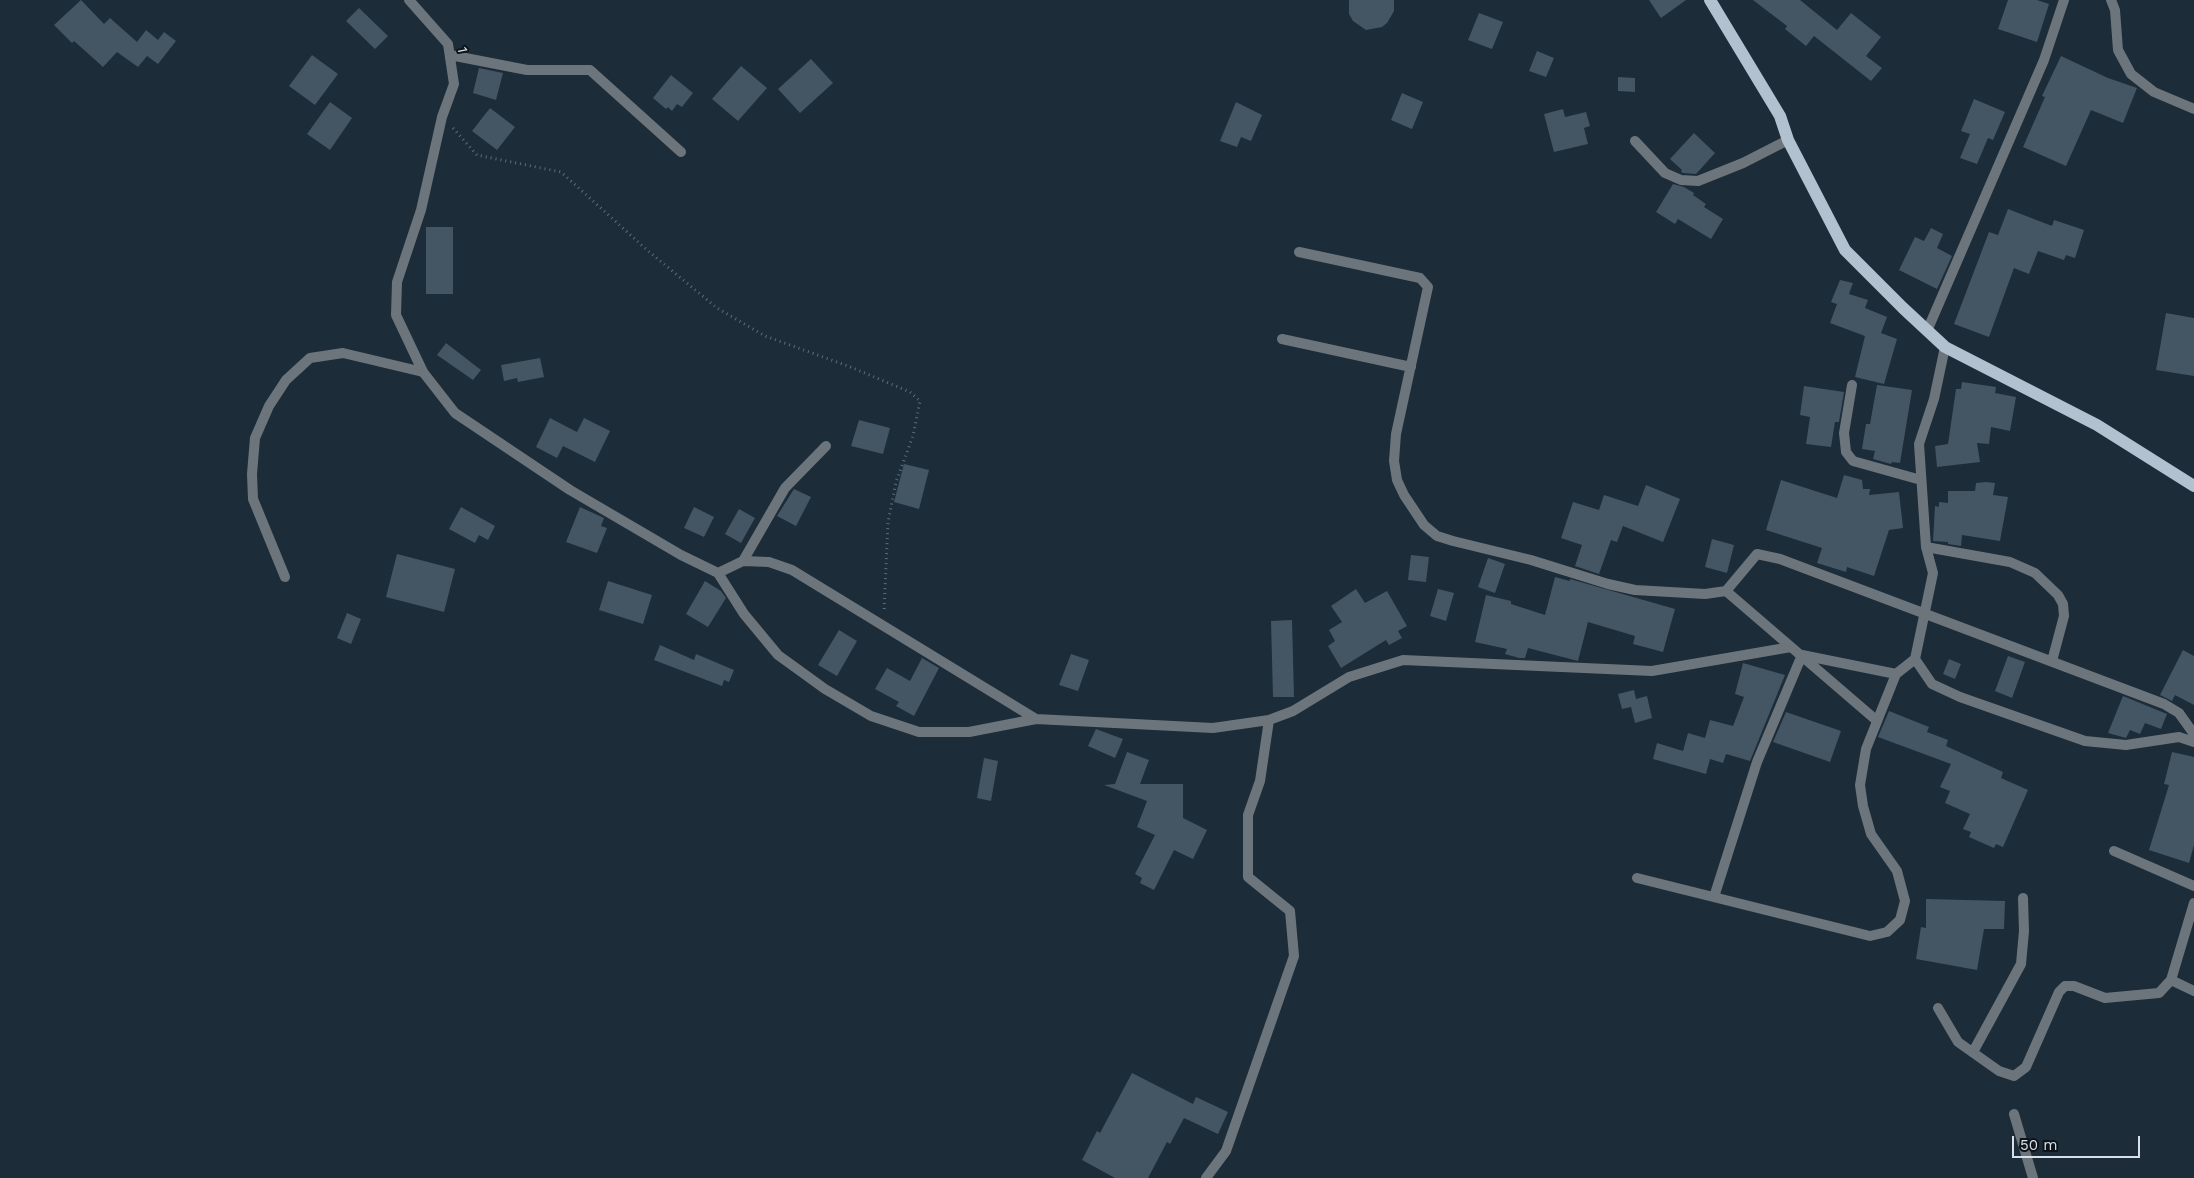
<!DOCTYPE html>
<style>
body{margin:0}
#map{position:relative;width:2194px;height:1178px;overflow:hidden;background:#1c2c39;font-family:"Work Sans",sans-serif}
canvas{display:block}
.scale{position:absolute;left:2012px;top:1136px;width:128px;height:22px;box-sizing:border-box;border:2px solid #d7e0e9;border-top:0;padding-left:6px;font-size:15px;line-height:18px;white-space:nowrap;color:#d7e0e9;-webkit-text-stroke:4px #0c1319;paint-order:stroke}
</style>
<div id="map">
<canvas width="2194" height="1178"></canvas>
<div class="scale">50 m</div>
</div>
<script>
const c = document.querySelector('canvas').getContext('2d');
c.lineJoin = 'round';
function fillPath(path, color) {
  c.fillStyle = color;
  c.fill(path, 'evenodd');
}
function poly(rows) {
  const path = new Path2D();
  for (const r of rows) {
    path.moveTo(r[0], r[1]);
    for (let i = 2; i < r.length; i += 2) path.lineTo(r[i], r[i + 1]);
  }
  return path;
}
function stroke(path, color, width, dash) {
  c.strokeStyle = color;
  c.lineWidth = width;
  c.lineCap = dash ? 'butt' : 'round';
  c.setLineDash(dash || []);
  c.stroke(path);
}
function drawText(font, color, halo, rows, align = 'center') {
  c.font = font + ' "Work Sans",sans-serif';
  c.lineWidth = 4;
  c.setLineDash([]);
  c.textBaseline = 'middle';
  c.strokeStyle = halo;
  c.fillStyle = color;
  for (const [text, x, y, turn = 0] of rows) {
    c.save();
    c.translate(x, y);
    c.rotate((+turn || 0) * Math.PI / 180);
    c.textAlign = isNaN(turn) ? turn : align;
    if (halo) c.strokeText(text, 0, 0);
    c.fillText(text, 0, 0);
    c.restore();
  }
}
const building = poly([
 [81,0,104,24,110,18,137,42,146,30,158,40,164,32,176,41,158,64,147,56,138,67,117,52,103,67,74,41,72,43,54,25],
 [1349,0,1394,0,1394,11,1387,23,1382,27,1366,30,1353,21,1349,14],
 [1649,0,1686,0,1661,18],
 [1753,0,1800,0,1837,30,1851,13,1881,37,1866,56,1882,68,1871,81,1814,36,1806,46,1785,29,1787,26],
 [2008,0,2037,0,2049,4,2037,42,1998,29],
 [359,8,388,36,375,49,346,21],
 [1479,13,1503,22,1492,49,1468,40],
 [1537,51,1554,58,1546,77,1529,71],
 [312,55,338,74,315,105,289,86],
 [2061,56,2108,78,2137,88,2123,123,2091,110,2066,166,2023,147,2045,97,2042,96],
 [811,59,833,83,800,113,778,89],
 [741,66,767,88,738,121,712,99],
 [479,68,503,73,496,100,473,93],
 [671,75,693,93,682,107,677,104,672,111,668,107,666,109,653,98],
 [1618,77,1635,78,1635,92,1618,91],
 [1402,93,1423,102,1412,129,1391,120],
 [1974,99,2005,112,1993,140,1988,138,1977,164,1960,158,1970,134,1961,131],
 [330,102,352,118,330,150,307,134],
 [1236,102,1262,115,1251,141,1241,137,1237,147,1220,141],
 [490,108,515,127,497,150,472,131],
 [1563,109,1565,117,1586,112,1590,126,1584,128,1588,144,1554,152,1544,114],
 [1694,133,1715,153,1696,174,1683,173,1681,172,1682,170,1670,159],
 [1673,184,1684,187,1694,193,1693,195,1706,204,1704,207,1723,219,1711,239,1678,219,1675,224,1656,212],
 [2008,209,2052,226,2054,220,2084,230,2075,258,2066,255,2064,260,2038,251,2029,274,2014,268,1989,337,1954,324,1989,232,1998,235],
 [426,227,453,227,453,294,426,294],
 [1931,228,1943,234,1937,248,1952,256,1937,289,1899,270,1915,237,1924,241],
 [1840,280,1853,283,1849,294,1868,300,1865,308,1887,317,1881,333,1897,339,1884,384,1855,377,1865,336,1830,323,1837,304,1831,302],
 [2166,313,2194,318,2194,376,2156,370],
 [446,343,481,370,473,380,437,355],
 [540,358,544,377,518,382,517,378,504,381,501,365],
 [1962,382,1996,387,1995,393,2016,397,2010,431,1991,427,1989,444,1977,443,1980,462,1937,467,1935,446,1948,444,1956,389,1961,389],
 [1877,385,1912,390,1900,463,1892,462,1891,464,1873,459,1875,451,1862,449,1866,424,1870,424],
 [1804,386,1844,392,1839,422,1835,422,1831,447,1806,444,1810,417,1800,415],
 [550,418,577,432,584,418,610,431,595,462,563,446,557,458,536,447],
 [859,420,890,428,883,454,851,446],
 [904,464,929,470,919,509,894,502],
 [1844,475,1862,480,1863,489,1870,489,1869,495,1899,492,1903,528,1889,530,1874,576,1847,567,1846,572,1817,563,1822,548,1766,530,1781,480,1837,498],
 [1986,482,1995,483,1993,495,2008,497,2000,541,1962,535,1961,546,1948,544,1948,542,1933,541,1935,506,1939,507,1939,502,1948,503,1948,491,1975,491,1976,483],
 [1646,485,1680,499,1663,542,1623,526,1617,542,1611,540,1599,574,1575,566,1582,545,1561,538,1573,502,1599,510,1604,495,1638,506],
 [794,489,811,497,796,526,777,516],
 [461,507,495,526,488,540,479,535,475,543,449,529],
 [580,507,604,518,601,526,607,528,597,553,566,542],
 [694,507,714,517,704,537,684,528],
 [739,509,755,518,741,543,725,534],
 [1712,539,1734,545,1727,573,1705,567],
 [397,554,455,569,444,612,386,597],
 [1411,555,1429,557,1426,582,1408,580],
 [1488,558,1505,564,1495,593,1478,587],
 [1555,577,1570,581,1570,579,1675,609,1663,652,1633,644,1635,636,1588,622,1578,661,1528,648,1525,658,1519,658,1505,654,1507,649,1475,642,1486,595,1511,601,1511,604,1545,615],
 [608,581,652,595,643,624,599,610],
 [705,581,721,591,726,598,708,627,686,614],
 [1356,589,1365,603,1387,591,1407,626,1398,631,1402,638,1389,645,1386,640,1341,668,1328,646,1335,641,1329,630,1342,622,1331,606],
 [1438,589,1454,593,1446,621,1430,616],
 [347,613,361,619,351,644,337,638],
 [1292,620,1294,697,1273,697,1271,621],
 [839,630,857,641,837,676,818,665],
 [660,645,694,660,696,654,734,670,729,682,724,680,722,686,654,660],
 [2183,650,2194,656,2194,705,2175,695,2172,701,2160,695],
 [1071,654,1089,660,1078,691,1059,685],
 [2008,656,2025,662,2012,698,1995,691],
 [922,658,939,668,914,716,896,706,899,702,875,689,887,668,910,681],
 [1949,659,1961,664,1955,679,1943,674],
 [1743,663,1785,675,1750,761,1726,754,1723,763,1710,759,1706,774,1653,759,1657,743,1683,751,1688,733,1705,738,1710,720,1733,726,1744,697,1735,694],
 [1634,690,1636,699,1647,696,1652,718,1635,723,1631,707,1622,709,1618,694],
 [2123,696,2167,714,2161,729,2145,723,2140,734,2130,730,2126,738,2108,733],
 [1889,711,1929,727,1927,732,1948,740,1946,746,2003,772,2001,778,2028,790,2003,847,1996,844,1994,848,1969,837,1971,832,1963,829,1970,814,1945,803,1950,791,1940,787,1951,764,1878,737],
 [1786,712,1841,731,1830,762,1773,742],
 [1096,729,1123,739,1115,758,1088,746],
 [1127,752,1149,760,1140,784,1183,784,1183,818,1207,830,1193,859,1174,850,1154,890,1140,883,1142,878,1135,874,1155,835,1137,827,1147,801,1104,785,1115,784],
 [2172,752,2194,757,2194,845,2189,863,2149,850,2169,785,2164,784],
 [984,758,998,761,991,801,977,798],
 [1926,899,2005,901,2004,929,1984,929,1977,970,1916,959,1921,927,1926,928],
 [1132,1073,1193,1104,1196,1097,1228,1112,1218,1134,1184,1118,1170,1144,1167,1142,1148,1178,1115,1178,1082,1160,1097,1131,1100,1133]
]);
const path = poly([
 [453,128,477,155,561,172,647,250,717,308,765,336,848,366,910,392,920,401,913,436,896,482,888,522,884,612]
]);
const service = poly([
 [743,561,785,488,826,446],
 [285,577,253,499,252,474,255,438,269,406,286,380,310,358,343,353,423,372]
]);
const minor = poly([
 [409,0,448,44,454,84,442,117,421,210,397,282,396,315,423,372,455,413,570,490,681,555,718,573,743,561,769,562,792,570,1036,719],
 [2111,0,2115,10,2118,50,2131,74,2154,92,2194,109],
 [450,55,527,70,590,70,681,152],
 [1635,141,1665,173,1681,180,1698,181,1743,163,1788,140],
 [1299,252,1420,278,1428,287,1396,434,1394,461,1397,480,1404,495,1424,525,1437,536,1453,541,1531,560,1608,584,1635,590,1705,594,1726,591,1757,554,1780,559,2164,704,2179,713,2194,734],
 [1927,331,2044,60,2064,0],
 [1282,339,1411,367],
 [1945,347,1934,399,1919,444,1926,547,1933,573,1915,659,1932,684,1960,697,2085,741,2126,745,2179,737,2194,742],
 [1852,385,1844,433,1846,452,1853,461,1921,480],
 [1926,547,2010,562,2035,573,2058,595,2063,604,2064,616,2052,661],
 [718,573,744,614,778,655,825,689,871,716,919,732,969,732,1036,719,1213,728,1269,720,1293,711,1349,677,1403,660,1652,671,1791,647],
 [1726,591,1876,720],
 [2114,851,2194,886],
 [1637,878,1870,936,1887,932,1900,920,1905,901,1897,871,1871,834,1863,806,1860,785,1866,749,1896,674,1915,659],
 [1714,897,1757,762,1802,655,1896,674],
 [2171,980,2194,991],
 [1938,1008,1958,1042,1999,1071,2014,1076,2026,1067,2059,992,2065,986,2074,986,2105,998,2159,993,2171,980,2194,903],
 [1973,1052,2021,964,2024,931,2023,898],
 [2014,1114,2033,1178],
 [1206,1178,1226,1151,1294,956,1290,911,1248,877,1248,815,1260,781,1269,720]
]);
const primary = poly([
 [1710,0,1780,116,1788,140,1845,250,1903,308,1945,347,2097,425,2194,486]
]);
const streetNames = [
 ["1",462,50,79]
];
fillPath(building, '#445564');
stroke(path, '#606d79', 3, [1, 4]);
stroke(service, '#6d757c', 10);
stroke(minor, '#6d757c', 10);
stroke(primary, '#b1c1cf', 12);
drawText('14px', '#d7e0e9', '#0c1319', streetNames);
</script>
